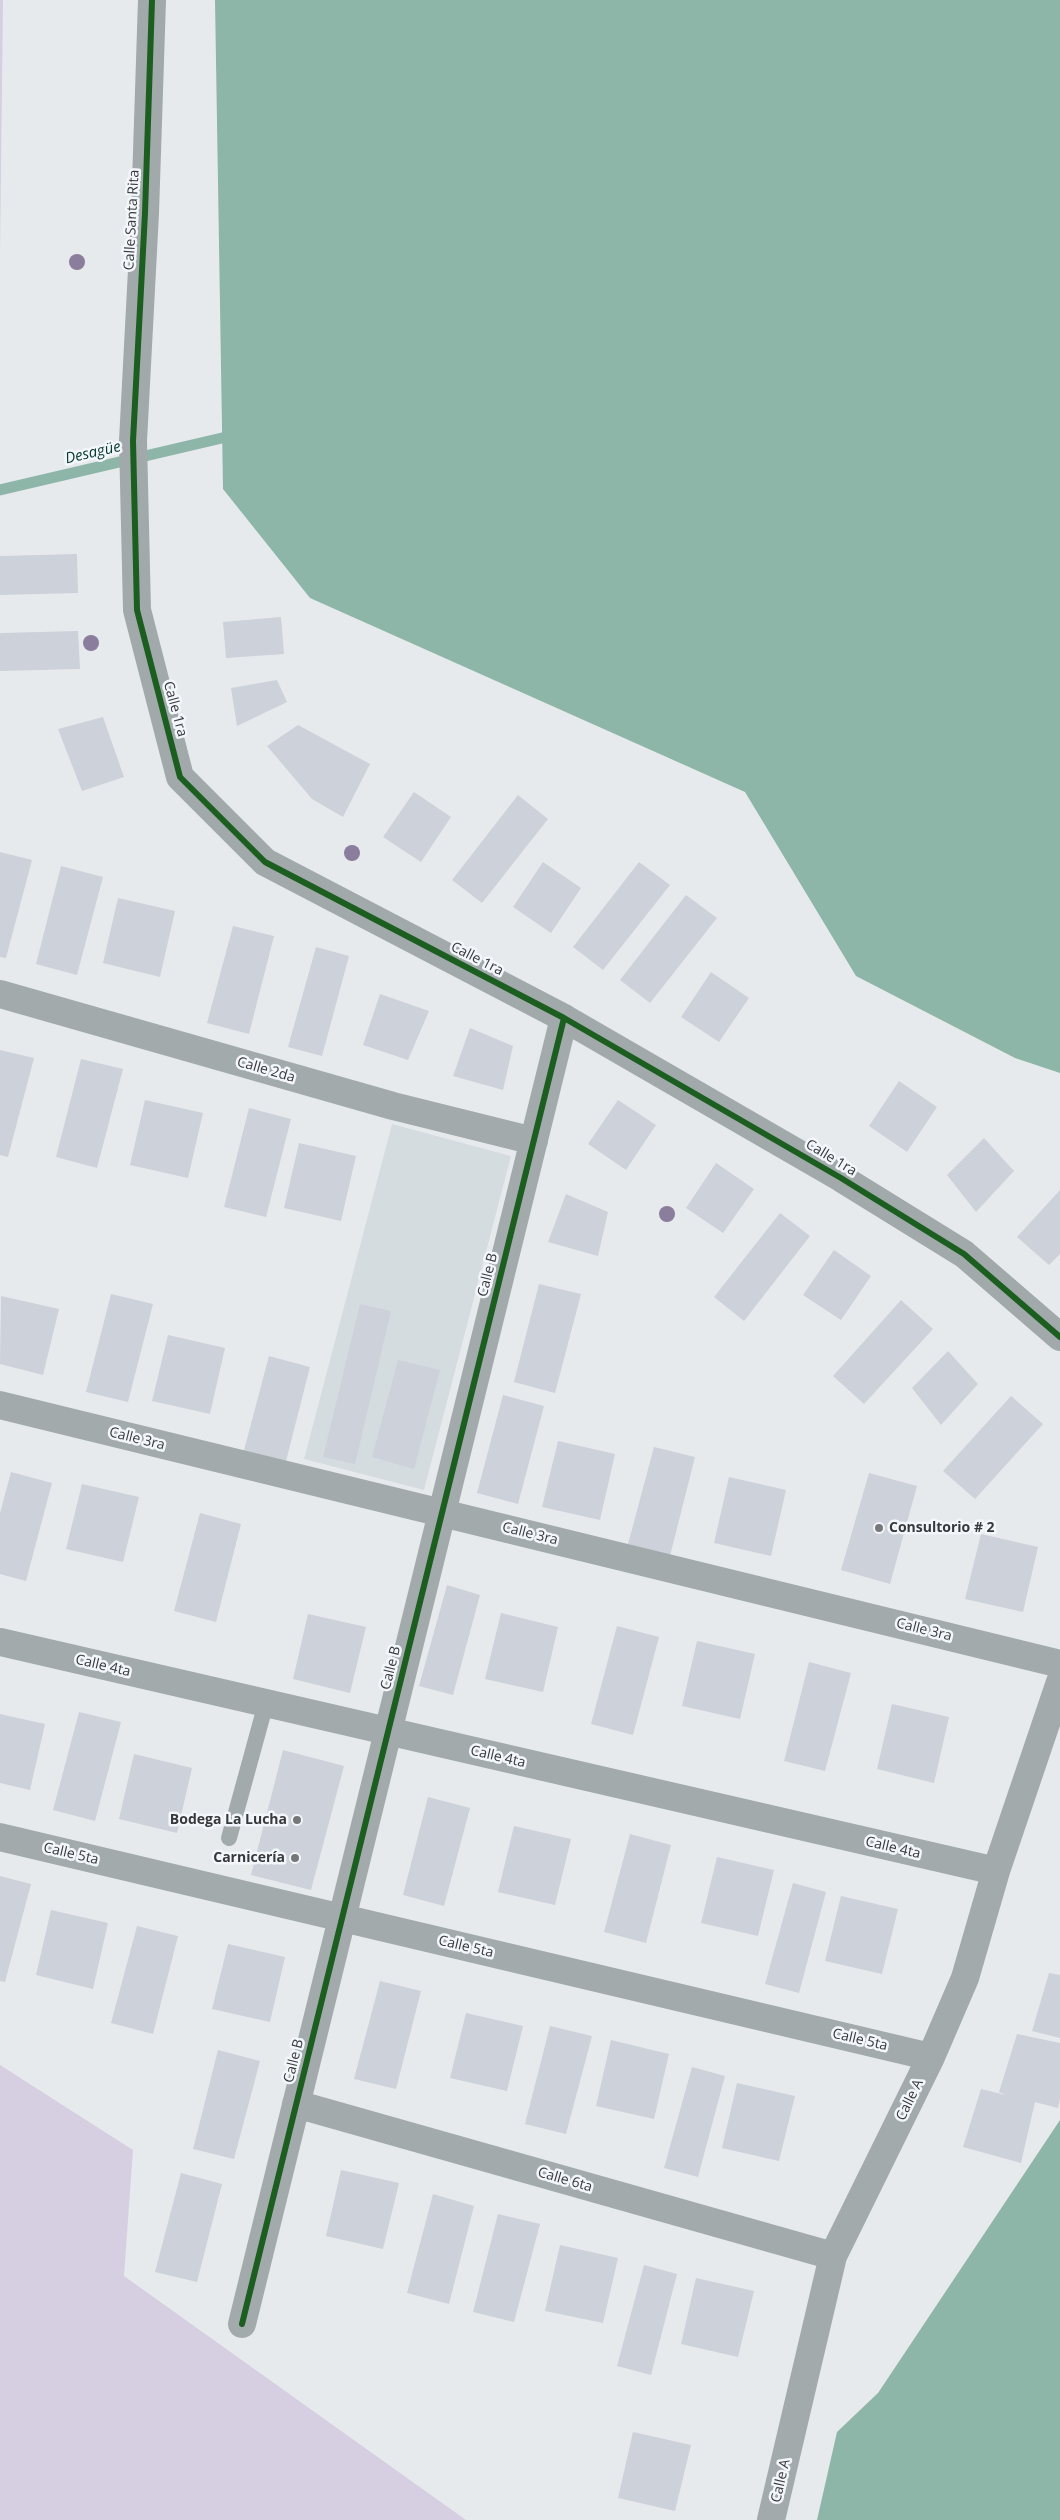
<!DOCTYPE html>
<meta charset="utf-8">
<style>
body{margin:0}
canvas{display:block;background:#e7eaec}
</style>
<canvas width="1060" height="2520"></canvas>
<script>
const c = document.querySelector('canvas').getContext('2d');
c.lineJoin = 'round';
function fillPath(path, color) {
  c.fillStyle = color;
  c.fill(path, 'evenodd');
}
function poly(rows) {
  const path = new Path2D();
  for (const r of rows) {
    path.moveTo(r[0], r[1]);
    for (let i = 2; i < r.length; i += 2) path.lineTo(r[i], r[i + 1]);
  }
  return path;
}
function stroke(path, color, width, dash) {
  c.strokeStyle = color;
  c.lineWidth = width;
  c.lineCap = dash ? 'butt' : 'round';
  c.setLineDash(dash || []);
  c.stroke(path);
}
function drawText(font, color, halo, rows, align = 'center') {
  c.font = font + ' "Open Sans",sans-serif';
  c.lineWidth = 5;
  c.setLineDash([]);
  c.textBaseline = 'middle';
  c.strokeStyle = halo;
  c.fillStyle = color;
  for (const [text, x, y, turn = 0] of rows) {
    c.save();
    c.translate(x, y);
    c.rotate((+turn || 0) * Math.PI / 180);
    c.textAlign = isNaN(turn) ? turn : align;
    if (halo) c.strokeText(text, 0, 0);
    c.fillText(text, 0, 0);
    c.restore();
  }
}
const built = poly([
 [392,1124,511,1156,424,1490,304,1459]
]);
const green = poly([
 [0,0,3,0,0,255],
 [0,2065,133,2150,124,2276,466,2520,0,2520]
]);
const water = poly([
 [215,0,1060,0,1060,1073,1015,1058,856,976,745,792,310,598,223,489],
 [1060,2120,1060,2520,817,2520,837,2432,878,2393]
]);
const stream = poly([
 [0,490,222,438]
]);
const building = poly([
 [77,554,78,593,0,595,0,556],
 [281,617,284,654,226,658,223,622],
 [78,631,80,669,0,671,0,633],
 [277,680,287,702,237,726,231,688],
 [103,717,124,777,82,791,58,729],
 [298,725,370,764,343,817,312,799,267,746],
 [414,792,451,817,421,862,383,837],
 [518,795,548,819,482,903,452,880],
 [0,852,32,860,6,958,0,957],
 [543,862,581,888,551,933,513,907],
 [639,862,670,885,603,970,573,947],
 [61,866,103,877,77,975,36,964],
 [686,895,717,918,650,1003,620,980],
 [118,898,175,911,160,977,103,963],
 [233,926,274,936,249,1034,207,1023],
 [316,947,349,956,322,1056,288,1047],
 [711,972,749,998,719,1042,681,1017],
 [380,994,429,1011,408,1060,363,1045],
 [470,1028,513,1046,503,1090,453,1076],
 [0,1050,34,1058,8,1157,0,1155],
 [81,1059,123,1069,97,1168,56,1157],
 [899,1081,937,1107,907,1152,869,1126],
 [145,1100,203,1113,188,1178,130,1165],
 [618,1100,656,1125,626,1170,588,1144],
 [249,1108,291,1119,266,1217,224,1207],
 [984,1138,1014,1171,976,1212,947,1175],
 [299,1143,356,1156,341,1221,284,1208],
 [716,1163,754,1189,723,1233,686,1208],
 [1060,1190,1060,1254,1049,1265,1017,1237],
 [566,1194,608,1212,598,1256,548,1242],
 [780,1213,810,1236,744,1321,714,1297],
 [834,1250,871,1276,841,1320,803,1295],
 [539,1284,581,1294,555,1393,514,1382],
 [111,1294,153,1304,128,1402,86,1392],
 [1,1296,59,1309,43,1375,0,1364],
 [901,1300,933,1329,864,1404,833,1376],
 [360,1304,391,1311,355,1464,323,1457],
 [168,1335,225,1348,210,1414,152,1401],
 [948,1351,978,1384,941,1425,912,1388],
 [269,1356,310,1367,285,1465,243,1454],
 [398,1360,440,1370,414,1469,372,1457],
 [503,1395,544,1406,518,1504,477,1493],
 [1011,1396,1043,1424,975,1499,943,1471],
 [558,1441,615,1454,600,1520,542,1507],
 [654,1447,695,1457,670,1556,628,1544],
 [11,1472,52,1483,26,1581,0,1574,0,1513],
 [869,1473,917,1486,890,1584,841,1570],
 [729,1477,786,1490,771,1556,714,1543],
 [82,1484,139,1497,123,1562,66,1549],
 [200,1513,241,1524,216,1622,174,1611],
 [981,1534,1038,1547,1023,1612,965,1599],
 [447,1585,480,1595,453,1695,419,1686],
 [501,1613,558,1627,543,1692,485,1679],
 [308,1614,366,1627,350,1693,293,1679],
 [617,1626,659,1637,633,1735,591,1724],
 [697,1641,755,1654,740,1719,682,1706],
 [809,1662,851,1673,825,1771,784,1761],
 [892,1704,949,1717,934,1783,877,1769],
 [79,1712,121,1722,95,1821,53,1810],
 [0,1714,45,1724,30,1790,0,1783],
 [283,1750,344,1766,311,1890,251,1875],
 [134,1754,192,1768,177,1833,119,1819],
 [428,1797,470,1808,444,1906,403,1895],
 [514,1826,571,1839,555,1905,498,1892],
 [630,1834,671,1845,646,1943,604,1932],
 [717,1857,774,1870,758,1936,701,1923],
 [0,1876,31,1884,5,1982,0,1981],
 [793,1883,826,1892,799,1993,765,1984],
 [841,1896,898,1909,882,1974,825,1961],
 [51,1910,108,1923,93,1989,36,1975],
 [137,1926,178,1936,153,2034,111,2023],
 [228,1944,285,1957,270,2022,212,2009],
 [1049,1973,1060,1975,1060,2038,1032,2031],
 [380,1981,421,1991,396,2089,354,2079],
 [466,2013,523,2026,507,2091,450,2078],
 [550,2026,592,2036,566,2134,525,2124],
 [1017,2034,1060,2043,1060,2098,1058,2108,1035,2102,1021,2163,963,2147,981,2089,1006,2095,999,2092],
 [611,2040,669,2054,654,2119,596,2106],
 [218,2050,260,2061,234,2159,193,2149],
 [692,2067,725,2076,698,2177,664,2168],
 [737,2083,795,2096,779,2161,722,2148],
 [341,2170,399,2183,383,2249,326,2236],
 [181,2173,222,2184,197,2282,155,2272],
 [433,2194,474,2206,449,2304,407,2293],
 [498,2214,540,2224,514,2322,473,2312],
 [560,2245,618,2258,603,2323,545,2311],
 [644,2265,677,2274,651,2375,617,2366],
 [696,2278,754,2291,738,2357,681,2344],
 [633,2432,691,2445,675,2511,618,2498]
]);
const lane = poly([
 [229,1838,266,1703]
]);
const street = poly([
 [0,994,393,1106,534,1141],
 [0,1405,1060,1664],
 [0,1642,996,1871],
 [0,1837,931,2057],
 [296,2104,833,2256],
 [242,2324,564,1018],
 [771,2520,833,2256,931,2057,965,1978,996,1871,1060,1682]
]);
const secondary = poly([
 [152,0,145,213,133,441,137,610,180,777,265,862,564,1018,841,1178,964,1254,1060,1337]
]);
const cycleway = poly([
 [152,0,145,213,133,441,137,610,180,777,265,862,564,1018,841,1178,964,1254,1060,1337],
 [242,2324,564,1018]
]);
const trees = [
 [77,262],
 [91,643],
 [352,853],
 [667,1214]
];
const markers = [
 [879,1528,5,"#757779"],
 [297,1820,5,"#757779"],
 [295,1858,5,"#757779"]
];
const streetNames = [
 ["Calle Santa Rita",132,220,-87],
 ["Calle 1ra",175,709,75],
 ["Calle 1ra",477,959,27],
 ["Calle 2da",266,1070,16],
 ["Calle 1ra",831,1158,31],
 ["Calle B",488,1275,-76],
 ["Calle 3ra",137,1439,14],
 ["Calle 3ra",530,1534,14],
 ["Calle 3ra",924,1630,14],
 ["Calle 4ta",103,1666,13],
 ["Calle B",391,1668,-76],
 ["Calle 4ta",498,1757,13],
 ["Calle 4ta",893,1848,13],
 ["Calle 5ta",71,1854,13],
 ["Calle 5ta",466,1947,13],
 ["Calle 5ta",860,2040,13],
 ["Calle B",294,2061,-76],
 ["Calle A",910,2100,-64],
 ["Calle 6ta",565,2180,16],
 ["Calle A",781,2481,-77]
];
const poiNames = [
 ["Consultorio # 2",889,1528,"left"],
 ["Bodega La Lucha",287,1820],
 ["Carnicería",285,1858]
];
const waterNames = [
 ["Desagüe",93,453,-13]
];
fillPath(built, '#d5dce0');
fillPath(green, '#d6cfe2');
fillPath(water, '#8db6a8');
stroke(stream, '#8db6a8', 11);
fillPath(building, '#cdd1da');
stroke(lane, '#a2aaab', 16);
stroke(street, '#a2aaab', 28);
stroke(secondary, '#a1a9ab', 28);
stroke(cycleway, '#1b5e20', 6);
c.fillStyle = '#8b7d9c';
for (const [x, y] of trees) {
  c.beginPath();
  c.arc(x, y, 8, 0, 2 * Math.PI);
  c.fill();
}
for (const [x, y, r, color] of markers) {
  const dot = new Path2D();
  dot.arc(x, y, r, 0, 2 * Math.PI);
  c.fillStyle = color;
  c.fill(dot);
  stroke(dot, '#f3f7fb', 2);
}
drawText('14px', '#38393b', '#f3f7fb', streetNames);
drawText('bold 14px', '#38393b', '#f3f7fb', poiNames, 'right');
drawText('italic 15px', '#04382a', '#f3f7fb', waterNames);
</script>
